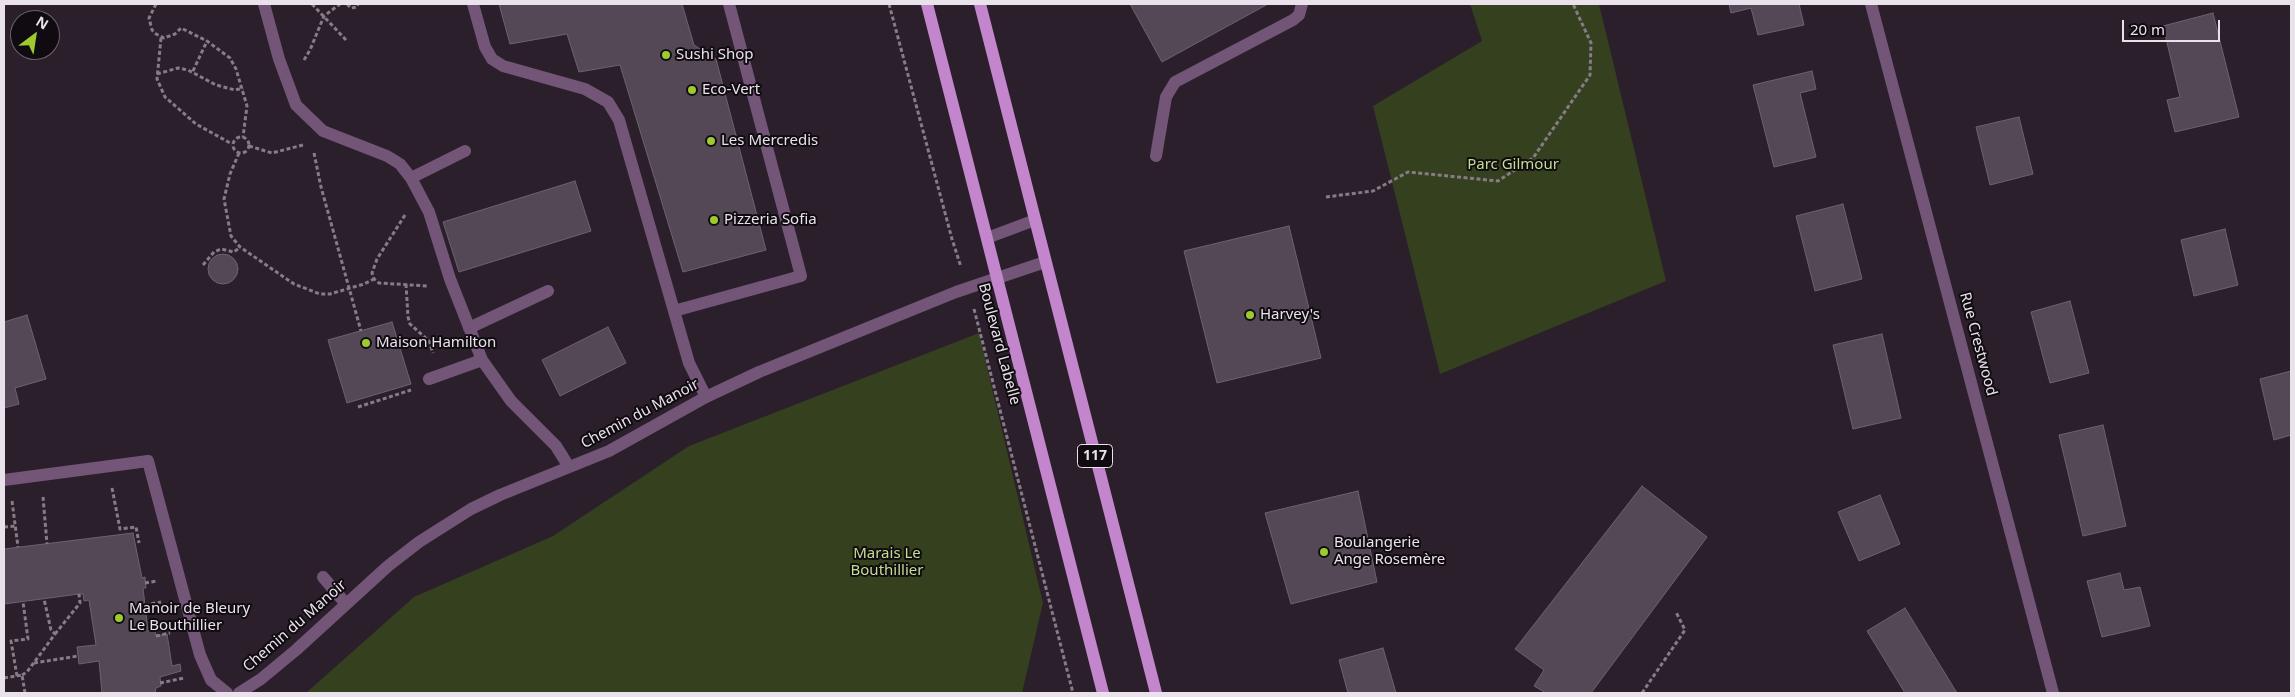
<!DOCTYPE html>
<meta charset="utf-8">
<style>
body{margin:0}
#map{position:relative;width:2295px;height:697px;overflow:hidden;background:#2b1f2c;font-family:"Noto Sans",sans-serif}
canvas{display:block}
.frame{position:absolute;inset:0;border:5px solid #eae2eb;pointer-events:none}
.north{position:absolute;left:10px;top:10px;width:50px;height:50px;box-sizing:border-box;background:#100b11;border:1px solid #676168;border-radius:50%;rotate:31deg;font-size:14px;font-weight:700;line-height:20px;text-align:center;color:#eae2eb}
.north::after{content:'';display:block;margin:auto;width:18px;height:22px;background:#9dca2f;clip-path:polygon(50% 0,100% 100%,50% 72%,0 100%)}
.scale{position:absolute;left:2122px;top:20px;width:98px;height:22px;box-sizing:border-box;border:2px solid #eae2eb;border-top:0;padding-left:6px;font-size:15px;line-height:18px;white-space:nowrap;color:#eae2eb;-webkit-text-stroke:4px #100b11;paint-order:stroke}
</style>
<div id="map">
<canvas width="2295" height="697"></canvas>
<div class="frame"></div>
<div class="north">N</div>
<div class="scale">20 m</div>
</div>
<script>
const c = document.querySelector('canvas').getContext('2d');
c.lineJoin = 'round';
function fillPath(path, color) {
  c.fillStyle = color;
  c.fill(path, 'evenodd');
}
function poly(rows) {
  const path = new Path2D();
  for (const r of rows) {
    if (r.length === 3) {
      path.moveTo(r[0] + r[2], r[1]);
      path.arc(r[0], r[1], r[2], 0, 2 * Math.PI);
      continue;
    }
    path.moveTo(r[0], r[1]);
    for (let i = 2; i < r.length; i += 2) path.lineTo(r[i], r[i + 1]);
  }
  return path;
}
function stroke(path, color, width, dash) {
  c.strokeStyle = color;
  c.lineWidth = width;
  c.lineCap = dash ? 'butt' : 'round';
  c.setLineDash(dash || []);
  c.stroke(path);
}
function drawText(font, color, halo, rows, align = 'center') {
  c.font = font + ' "Noto Sans",sans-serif';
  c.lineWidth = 4;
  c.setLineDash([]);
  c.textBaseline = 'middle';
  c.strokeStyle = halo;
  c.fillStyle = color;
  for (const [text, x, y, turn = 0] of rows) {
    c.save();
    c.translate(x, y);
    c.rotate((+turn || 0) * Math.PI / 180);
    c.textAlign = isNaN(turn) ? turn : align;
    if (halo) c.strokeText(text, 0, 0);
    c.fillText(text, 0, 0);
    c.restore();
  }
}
const green = poly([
 [1470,4,1599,4,1666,281,1440,374,1373,106,1482,41],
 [979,333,1043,603,1022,693,306,693,414,597,553,536,689,446]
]);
const building = poly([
 [499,4,682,4,694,45,716,59,766,250,683,272,620,65,579,72,567,34,510,44,499,4],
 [1130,4,1268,4,1162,62,1130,4],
 [1729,4,1799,4,1804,25,1758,35,1751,8,1731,13,1729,4],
 [2213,13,2239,117,2175,132,2167,100,2180,97,2163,26,2213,13],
 [1812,71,1816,89,1800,93,1816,157,1774,167,1753,85,1812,71],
 [2019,117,2033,174,1990,185,1976,127,2019,117],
 [575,181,591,231,459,272,443,222,575,181],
 [1843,204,1862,279,1815,291,1796,216,1843,204],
 [1289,226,1321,358,1217,383,1184,251,1289,226],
 [2225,229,2238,285,2194,296,2181,240,2225,229],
 [223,269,15],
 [2070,301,2089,373,2050,383,2031,312,2070,301],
 [27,315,46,379,15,388,19,404,4,408,4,322,27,315],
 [392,322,411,384,347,403,328,340,392,322],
 [608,327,626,363,560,396,542,360,608,327],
 [1882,334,1901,418,1853,429,1833,345,1882,334],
 [2291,371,2291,435,2274,440,2260,379,2291,371],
 [2103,425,2126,526,2083,536,2059,435,2103,425],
 [1642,486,1707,537,1591,693,1546,693,1534,686,1544,670,1515,649,1642,486],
 [1358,491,1377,582,1291,604,1265,513,1358,491],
 [1880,495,1900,544,1859,561,1838,512,1880,495],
 [133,533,142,578,145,577,146,588,143,588,148,631,155,631,156,636,167,634,172,666,180,664,181,671,160,677,161,686,156,688,155,693,102,693,99,661,79,664,77,647,96,645,89,600,84,601,83,594,79,594,4,604,4,549,133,533],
 [2120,573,2124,590,2140,587,2150,626,2102,637,2087,581,2120,573],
 [1905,608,1957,693,1905,693,1867,631,1905,608],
 [1383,648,1396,693,1348,693,1339,660,1383,648]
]);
const path = poly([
 [156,4,149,18,152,30,156,34,164,38,175,34,181,28,207,41,230,58,236,69,247,106,243,137],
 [312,4,346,40],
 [347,4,351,8,357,7,358,4],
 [889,4,952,239,961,267],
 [161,38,157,79,165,97,196,124,232,144],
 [304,60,310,50,324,16,340,4],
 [193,71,207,41],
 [157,74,178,68,188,70,216,85,235,90,243,88],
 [241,145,8],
 [249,146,272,153,303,145],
 [239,153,230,174,224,199,231,236,240,247,294,284,320,294,330,294,364,284,374,279],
 [314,153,321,187,361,331],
 [1326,197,1373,191,1408,172,1498,181,1533,158,1590,75,1591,43,1573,4],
 [405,215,377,259,372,273,374,279,379,283,428,286],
 [203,265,214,252,221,249,234,252,240,247],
 [406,284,408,317,410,324,429,341,433,353],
 [974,309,1073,693],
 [358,407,411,390],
 [112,488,120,529,136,527,139,543],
 [43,497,47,544],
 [12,501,18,547],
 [4,527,16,526],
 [145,583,157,581],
 [145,605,161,602],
 [55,634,80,603,79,594],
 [156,636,170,633],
 [34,663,78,656],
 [22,675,27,672,55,634,51,630,44,599],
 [17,676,11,641,28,639,23,602],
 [4,678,22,675,25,693],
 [160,683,184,678],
 [1642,693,1685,630,1676,612]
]);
const minor = poly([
 [264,4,279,59,296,105,323,131,387,156,400,164,411,178,429,212,450,279,482,360,511,401,556,446,569,467],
 [473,4,485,47,492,59,503,66,585,89,608,102,619,120,689,363,706,397],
 [1871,4,2053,693],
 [1156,156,1166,97,1175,82,1293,20,1299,15,1302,4],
 [411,178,465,151],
 [987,238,1035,220],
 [674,311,801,276,729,4],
 [469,328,548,291],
 [429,379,482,360],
 [4,480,148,461,200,655,211,680,227,693],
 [323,577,346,604],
 [239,693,261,679,296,650,388,566,419,542,471,509,500,495,609,451,706,397,759,372,956,292,1045,262]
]);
const major = poly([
 [927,4,1103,693],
 [980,4,1156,693]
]);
const markers = [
 [666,55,5,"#9dca2f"],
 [692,90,5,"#9dca2f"],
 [711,141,5,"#9dca2f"],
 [714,220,5,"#9dca2f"],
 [1250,315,5,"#9dca2f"],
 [366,343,5,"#9dca2f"],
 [1324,552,5,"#9dca2f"],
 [119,618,5,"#9dca2f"]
];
const shields = [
 [1095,456,35]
];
const shieldNames = [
 ["117",1095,456]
];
const poiNames = [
 ["Sushi Shop",676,55],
 ["Eco-Vert",702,90],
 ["Les Mercredis",721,141],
 ["Pizzeria Sofia",724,220],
 ["Harvey's",1260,315],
 ["Maison Hamilton",376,343],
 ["Boulangerie",1334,543],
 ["Ange Rosemère",1334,560],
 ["Manoir de Bleury",129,609],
 ["Le Bouthillier",129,626]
];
const parkNames = [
 ["Parc Gilmour",1513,165],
 ["Marais Le",887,554],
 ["Bouthillier",887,571]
];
const streetNames = [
 ["Boulevard Labelle",999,344,75],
 ["Rue Crestwood",1978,344,75],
 ["Chemin du Manoir",640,414,-28],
 ["Chemin du Manoir",295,626,-41]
];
fillPath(green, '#34401e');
fillPath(building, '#544756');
stroke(building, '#6e6170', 1);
stroke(path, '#867c87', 3, [4, 2.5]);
stroke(minor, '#735677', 12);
stroke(major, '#c386cc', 12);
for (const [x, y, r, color] of markers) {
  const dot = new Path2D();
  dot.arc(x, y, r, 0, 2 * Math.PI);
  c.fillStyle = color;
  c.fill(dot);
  stroke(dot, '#100b11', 2);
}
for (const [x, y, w] of shields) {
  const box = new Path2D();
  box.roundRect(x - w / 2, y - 11.5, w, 23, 4);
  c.fillStyle = '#100b11';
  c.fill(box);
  stroke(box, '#eae2eb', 1);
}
drawText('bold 14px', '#eae2eb', null, shieldNames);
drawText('15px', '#eae2eb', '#100b11', poiNames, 'left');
drawText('15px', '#c2df8e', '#100b11', parkNames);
drawText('15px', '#eae2eb', '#100b11', streetNames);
</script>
